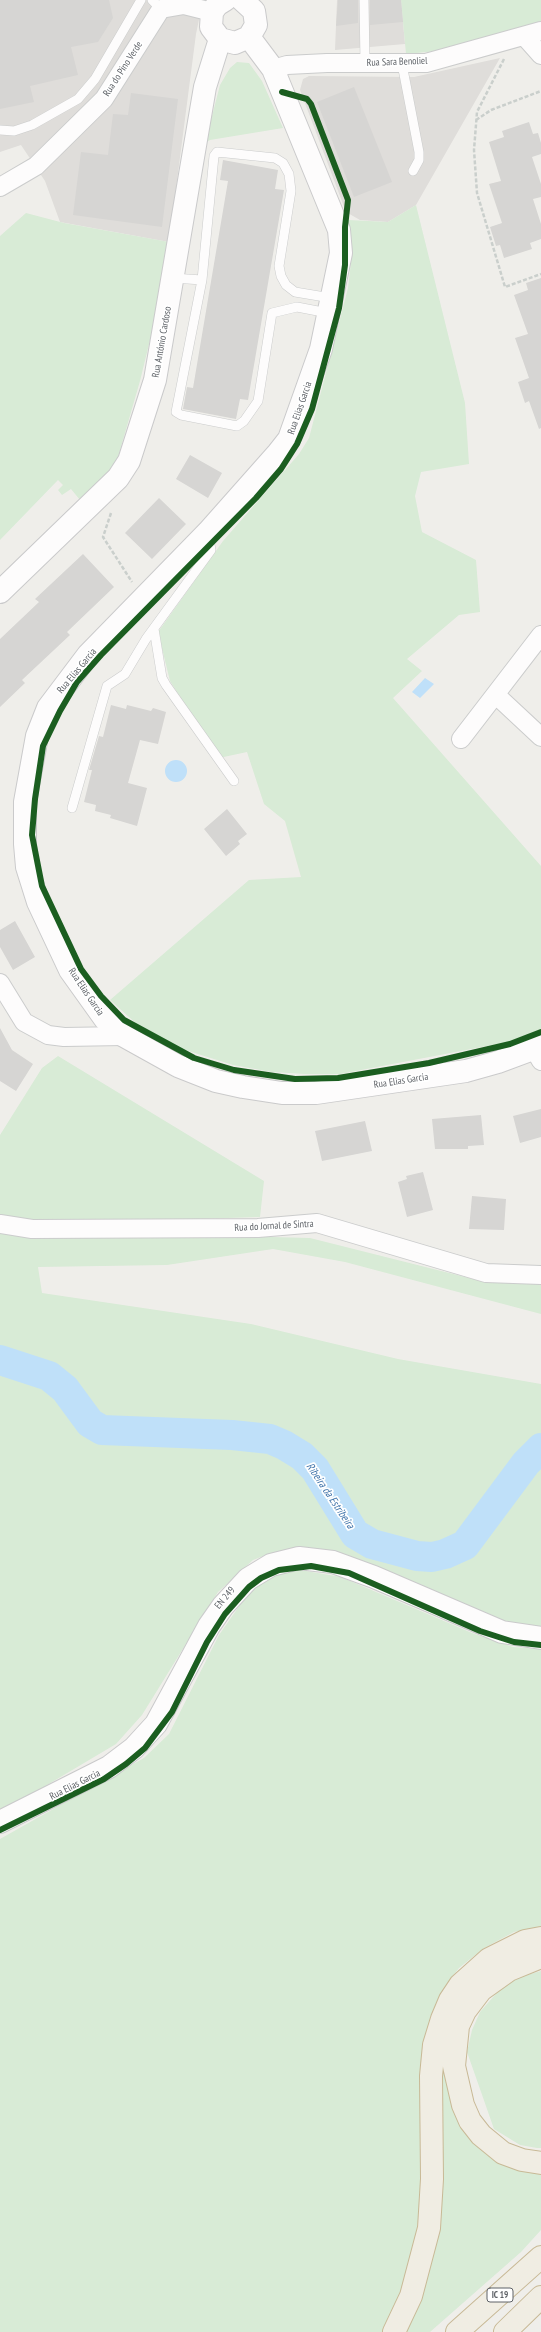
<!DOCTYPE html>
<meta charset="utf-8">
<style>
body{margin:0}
canvas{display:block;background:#efeeea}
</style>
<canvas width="541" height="2332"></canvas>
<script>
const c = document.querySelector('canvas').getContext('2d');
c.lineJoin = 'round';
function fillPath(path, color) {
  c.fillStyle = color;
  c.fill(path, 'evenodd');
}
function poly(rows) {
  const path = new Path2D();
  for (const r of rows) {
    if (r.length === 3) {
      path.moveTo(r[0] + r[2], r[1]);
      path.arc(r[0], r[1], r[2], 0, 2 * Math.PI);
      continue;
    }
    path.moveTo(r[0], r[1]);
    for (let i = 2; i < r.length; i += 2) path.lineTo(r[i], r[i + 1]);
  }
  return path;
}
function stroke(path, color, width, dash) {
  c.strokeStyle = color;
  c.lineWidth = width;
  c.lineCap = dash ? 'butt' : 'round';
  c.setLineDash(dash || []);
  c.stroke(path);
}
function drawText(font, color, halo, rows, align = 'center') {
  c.font = font + ' "PT Sans Narrow",sans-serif';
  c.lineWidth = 3.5;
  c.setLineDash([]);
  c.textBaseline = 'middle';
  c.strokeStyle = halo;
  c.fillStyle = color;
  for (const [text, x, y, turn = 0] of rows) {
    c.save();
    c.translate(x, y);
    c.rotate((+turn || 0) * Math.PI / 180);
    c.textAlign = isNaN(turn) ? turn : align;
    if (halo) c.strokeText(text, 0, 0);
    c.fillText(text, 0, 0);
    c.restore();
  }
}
const industrial = poly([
 [0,0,203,0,196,34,169,242,60,222,45,181,21,145,0,152],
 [337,0,401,0,405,44,335,50],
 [500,58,416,205,388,222,360,220,346,212,300,90,303,79,309,76,414,77]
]);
const green = poly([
 [401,0,541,0,541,21,447,50,406,54],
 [237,62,249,63,262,81,283,128,210,140,205,143,220,85,230,68],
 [416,205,465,403,469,464,421,472,415,496,422,532,476,560,480,612,459,615,407,659,422,671,393,698,541,866,541,1029,508,1042,340,1074,305,1074,272,1072,233,1065,182,1049,139,1026,110,1000,249,880,301,877,285,821,264,804,247,752,219,758,170,681,158,632,223,541,299,454,309,438,348,288,352,254,348,220,388,222],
 [26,213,64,223,169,242,160,299,140,381,116,464,80,500,71,489,62,495,58,490,63,485,58,480,0,540,0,236],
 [58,1056,264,1181,260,1217,28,1224,0,1217,0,1135,42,1068],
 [0,1230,310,1238,489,1283,541,1281,541,1314,345,1262,273,1249,167,1265,38,1267,42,1293,251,1324,398,1359,541,1384,541,1631,528,1630,291,1549,271,1553,253,1560,218,1592,142,1715,116,1744,0,1813],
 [300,1570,341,1577,472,1633,513,1647,541,1649,541,1926,514,1932,484,1948,459,1968,445,1986,433,2010,423,2048,420,2132,421,2203,409,2276,386,2332,0,2332,0,1839,144,1758,169,1734,219,1635,249,1592,282,1572],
 [541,1971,541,2148,537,2148,520,2145,494,2129,467,2052,472,2030,480,2012,501,1988,520,1977],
 [442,2071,447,2071,500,2162,527,2172,541,2172,541,2230,521,2252,430,2332,405,2332,423,2294,437,2240,441,2206]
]);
const water = poly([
 [425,678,434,684,420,698,412,692],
 [176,771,11]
]);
const river = poly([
 [0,1360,49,1376,65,1389,90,1423,102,1430,232,1435,270,1439,284,1445,302,1456,315,1469,355,1534,372,1544,417,1556,432,1557,445,1554,465,1545,526,1463,541,1448]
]);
const building = poly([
 [0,0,109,0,113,18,98,42,71,47,78,75,30,86,34,102,0,109],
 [338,0,358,0,358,23,336,26],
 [370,0,401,0,403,22,370,25],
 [354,87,392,182,354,197,317,102],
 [131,93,178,99,162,227,73,215,81,152,108,155,113,114,128,115],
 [529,122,533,134,538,133,541,143,541,154,532,157,541,184,541,197,533,199,541,224,541,239,530,243,532,249,504,258,500,245,496,246,490,227,502,223,489,184,501,181,489,142,504,137,502,131],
 [223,160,278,170,275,189,284,190,248,400,240,399,236,419,183,409,187,387,193,388,228,181,220,180],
 [541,278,541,428,539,429,529,401,525,403,518,382,529,378,515,338,528,334,514,295,528,290,526,283],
 [190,455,222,473,208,498,176,479],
 [159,498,186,524,152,559,125,533],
 [83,554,114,587,67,632,70,635,22,680,25,683,0,707,0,639,39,602,35,599],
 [111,705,126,709,127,705,151,711,153,708,166,712,158,744,140,740,128,783,147,788,137,826,110,818,111,815,95,811,96,805,84,802,92,770,89,770,99,736,103,737],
 [227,809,247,834,238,841,240,844,226,856,204,829],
 [15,921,35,957,13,970,0,947,0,930],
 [0,1028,12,1050,33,1064,16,1091,0,1081],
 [541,1109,541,1137,520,1143,513,1116],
 [481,1115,484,1145,468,1146,468,1149,435,1149,432,1119],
 [365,1121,372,1151,322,1161,315,1131],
 [423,1172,433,1210,407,1217,398,1182,407,1179,406,1176],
 [472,1196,506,1199,504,1230,469,1229]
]);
const path = poly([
 [504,59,477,112,474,150,477,193,505,287,541,274],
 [476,120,491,110,541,91],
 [111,513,103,537,132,582]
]);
const lane = poly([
 [152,0,161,9],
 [364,0,365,63],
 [402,64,419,152,419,160,413,171],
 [0,130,14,131,32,125,78,99,95,79,141,0],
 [173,278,202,280],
 [328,313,297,307,272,313,258,401,244,421,237,426,181,415,176,412,202,280,214,156,217,152,275,158,283,163,289,174,291,191,279,266,281,276,286,285,295,292,331,298],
 [154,629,162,678,166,685,234,781],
 [72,808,107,686,125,674,146,639,211,550,208,533]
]);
const street = poly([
 [525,37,541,55],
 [273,69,287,65,327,63,426,63,541,31],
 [0,187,36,166,104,99,161,9,184,5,212,12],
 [496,695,541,737],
 [461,739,541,635],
 [0,983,24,1022,48,1035,64,1037,124,1036],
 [534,1049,541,1061],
 [0,1224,32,1229,258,1228,317,1223,486,1273,541,1275]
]);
const secondary = poly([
 [225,0,217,5,212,12,211,27,220,39,235,43,249,37,256,25,254,11,242,0],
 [249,37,273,69,339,230,341,253,321,349,289,439,278,453,208,532,88,655,48,708,37,736,25,802,25,844,27,867,38,902,70,970,105,1019,124,1036,178,1066,216,1081,243,1087,282,1093,316,1093,466,1071,498,1062,541,1046],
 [0,592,118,478,129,461,155,380,205,87,220,39],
 [0,1822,109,1767,134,1748,156,1724,209,1626,223,1606,248,1579,271,1565,299,1558,333,1562,374,1577,502,1632,541,1638]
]);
const highway = poly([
 [541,1957,509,1970,481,1990,465,2011,458,2026,454,2066,463,2105,470,2121,481,2135,503,2153,522,2160,541,2163],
 [394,2332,411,2296,429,2228,432,2179,431,2076,434,2045,442,2019,450,2000,460,1985,489,1959,525,1941,541,1938],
 [457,2332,541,2257],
 [505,2332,541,2297]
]);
const cycleway = poly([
 [282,92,307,99,311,104,348,200,345,227,345,265,339,308,312,409,297,444,281,469,256,498,101,655,77,682,60,711,43,746,35,799,32,835,42,886,81,969,101,996,124,1020,194,1058,234,1070,295,1079,338,1078,429,1063,510,1044,541,1032],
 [0,1830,104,1779,126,1764,145,1748,172,1712,207,1642,225,1614,249,1587,261,1578,279,1570,311,1566,349,1573,480,1631,514,1642,541,1645]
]);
const shields = [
 [500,2295,26]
];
const shieldNames = [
 ["IC 19",500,2295]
];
const streetNames = [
 ["Rua Sara Benoliel",397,62,-2],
 ["Rua do Pino Verde",123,69,-57],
 ["Rua António Cardoso",162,342,-80],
 ["Rua Elias Garcia",300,408,-71],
 ["Rua Elias Garcia",77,671,-50],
 ["Rua Elias Garcia",86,992,56],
 ["Rua Elias Garcia",401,1081,-9],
 ["Rua do Jornal de Sintra",274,1226,-3],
 ["EN 249",225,1598,-50],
 ["Rua Elias Garcia",75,1785,-27]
];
const waterNames = [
 ["Ribeira da Estribeira",330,1496,56]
];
fillPath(industrial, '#dfddda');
fillPath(green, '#d8ebd6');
fillPath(water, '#bfe0f9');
stroke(river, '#bfe0f9', 30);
fillPath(building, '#d6d5d3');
stroke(lane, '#cbcccc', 10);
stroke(street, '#cbcccc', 20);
stroke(secondary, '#cacacb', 24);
stroke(highway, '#c8b996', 24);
stroke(path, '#cacfcc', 2.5, [4, 2]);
stroke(lane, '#fdfcfc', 9);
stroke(street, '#fdfcfc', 18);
stroke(secondary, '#fdfcfc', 22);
stroke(highway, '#f0ede3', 22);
stroke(cycleway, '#1b5e20', 6);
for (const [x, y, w] of shields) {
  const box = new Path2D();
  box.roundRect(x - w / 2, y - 7, w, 14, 3);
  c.fillStyle = '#fff';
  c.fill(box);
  stroke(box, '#5f6368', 1);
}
drawText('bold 9px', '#5f6368', null, shieldNames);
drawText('10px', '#5f6368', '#fff', streetNames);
drawText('italic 11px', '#4174aa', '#fff', waterNames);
</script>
